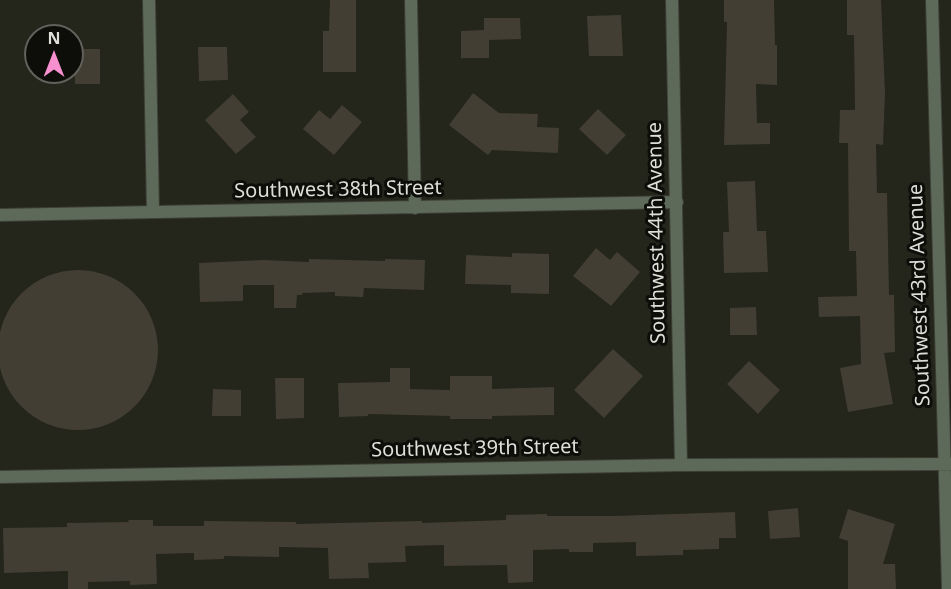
<!DOCTYPE html>
<style>
body{margin:0}
#map{position:relative;width:951px;height:589px;overflow:hidden;background:#24251b;font-family:"Noto Sans",sans-serif}
canvas{display:block}
.north{position:absolute;left:24px;top:24px;width:60px;height:60px;box-sizing:border-box;background:#0d0e09;border:2px solid #61625c;border-radius:50%;rotate:0deg;font-size:16px;font-weight:700;line-height:24px;text-align:center;color:#dedfd9}
.north::after{content:'';display:block;margin:auto;width:21px;height:27px;background:#f790ce;clip-path:polygon(50% 0,100% 100%,50% 72%,0 100%)}
</style>
<div id="map">
<canvas width="951" height="589"></canvas>
<div class="north">N</div>
</div>
<script>
const c = document.querySelector('canvas').getContext('2d');
c.lineJoin = 'round';
function fillPath(path, color) {
  c.fillStyle = color;
  c.fill(path, 'evenodd');
}
function poly(rows) {
  const path = new Path2D();
  for (const r of rows) {
    if (r.length === 3) {
      path.moveTo(r[0] + r[2], r[1]);
      path.arc(r[0], r[1], r[2], 0, 2 * Math.PI);
      continue;
    }
    path.moveTo(r[0], r[1]);
    for (let i = 2; i < r.length; i += 2) path.lineTo(r[i], r[i + 1]);
  }
  return path;
}
function stroke(path, color, width, dash) {
  c.strokeStyle = color;
  c.lineWidth = width;
  c.lineCap = dash ? 'butt' : 'round';
  c.setLineDash(dash || []);
  c.stroke(path);
}
function drawText(font, color, halo, rows, align = 'center') {
  c.font = font + ' "Noto Sans",sans-serif';
  c.lineWidth = 6;
  c.setLineDash([]);
  c.textBaseline = 'middle';
  c.strokeStyle = halo;
  c.fillStyle = color;
  for (const [text, x, y, turn = 0] of rows) {
    c.save();
    c.translate(x, y);
    c.rotate((+turn || 0) * Math.PI / 180);
    c.textAlign = isNaN(turn) ? turn : align;
    if (halo) c.strokeText(text, 0, 0);
    c.fillText(text, 0, 0);
    c.restore();
  }
}
const building = poly([
 [330,0,356,0,356,72,323,72,323,31,329,31],
 [724,0,774,0,775,45,777,45,777,85,756,84,757,123,770,123,770,144,724,145,727,22,724,22],
 [847,0,881,0,885,93,883,145,876,144,877,193,887,193,889,295,894,295,895,352,884,353,893,404,848,412,840,368,861,364,860,316,819,317,818,297,857,296,856,251,849,251,848,143,839,143,840,110,855,110,854,35,847,35],
 [621,15,623,56,589,56,587,16],
 [484,18,520,18,521,39,489,40,489,58,461,58,461,31,484,30],
 [198,47,227,47,228,80,199,81],
 [74,49,100,49,100,84,75,84],
 [473,93,499,113,538,114,537,127,559,128,558,153,492,150,488,155,449,125],
 [233,94,249,112,240,120,256,137,236,154,205,120],
 [342,105,362,122,334,155,303,129,319,110,330,119],
 [598,109,626,135,607,155,579,129],
 [755,181,757,231,766,231,768,272,724,273,723,232,729,232,727,182],
 [596,248,610,260,617,252,640,272,611,306,573,276],
 [512,253,549,254,549,294,511,293,511,285,465,284,466,255,512,257],
 [309,259,385,261,385,259,425,260,424,290,364,288,363,297,335,296,335,292,302,293,302,295,297,295,296,308,274,308,274,285,243,285,243,301,200,302,199,263,263,260,309,262],
 [78,350,80],
 [756,307,757,335,730,335,730,308],
 [613,349,643,376,604,418,574,390],
 [749,361,780,390,758,414,727,384],
 [390,368,410,368,410,389,450,390,450,376,492,376,492,389,554,387,554,415,492,416,492,419,450,419,450,416,368,414,368,416,339,417,338,383,390,382],
 [275,378,304,378,304,418,276,419],
 [213,389,241,390,241,416,212,416],
 [798,508,800,537,770,539,768,511],
 [848,509,895,524,883,564,895,564,896,589,848,589,848,541,839,538],
 [735,512,736,538,719,538,719,549,683,550,683,555,636,556,636,542,593,543,593,552,569,552,569,549,533,550,533,582,508,583,507,565,444,566,444,545,405,546,406,562,368,563,369,578,329,579,328,548,279,547,279,557,224,556,224,559,194,560,194,553,156,554,157,584,130,585,130,581,88,582,88,589,68,589,68,571,4,573,3,528,67,527,67,523,129,522,128,520,153,520,153,526,204,526,204,521,296,522,296,524,422,521,422,523,506,520,506,515,547,514,547,516,614,516]
]);
const minor = poly([
 [149,0,153,212],
 [411,0,415,208],
 [672,0,681,465],
 [932,0,948,589],
 [0,215,677,202],
 [0,477,681,465,951,464]
]);
const streetNames = [
 ["Southwest 38th Street",338,190,-1],
 ["Southwest 44th Avenue",657,233,-91],
 ["Southwest 43rd Avenue",920,295,-92],
 ["Southwest 39th Street",475,449,-1]
];
fillPath(building, '#423e34');
stroke(minor, '#3e3f36', 14);
stroke(minor, '#5d6a5a', 12);
drawText('20px', '#dedfd9', '#0d0e09', streetNames);
</script>
